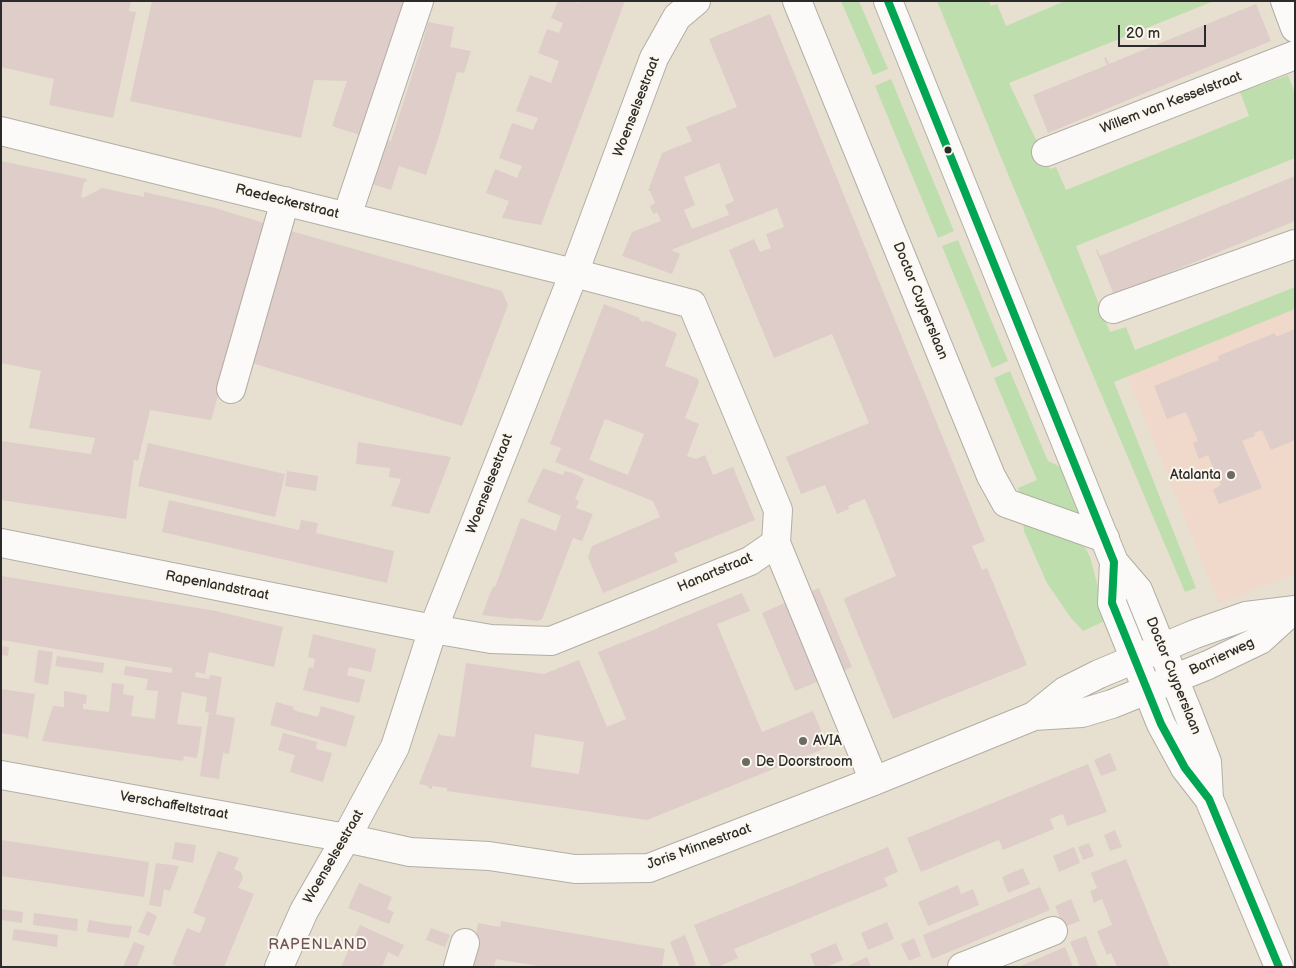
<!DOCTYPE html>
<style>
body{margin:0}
#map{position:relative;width:1296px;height:968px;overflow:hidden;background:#e7e0d0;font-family:"Balsamiq Sans",sans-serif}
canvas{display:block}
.frame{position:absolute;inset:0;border:2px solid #2b2b2b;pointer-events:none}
.scale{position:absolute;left:1118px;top:25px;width:88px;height:22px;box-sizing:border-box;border:2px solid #2b2b2b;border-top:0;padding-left:6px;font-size:15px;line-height:18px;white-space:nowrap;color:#2b2b2b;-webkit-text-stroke:4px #fbf7ec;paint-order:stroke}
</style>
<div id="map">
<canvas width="1296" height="968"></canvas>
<div class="frame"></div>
<div class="scale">20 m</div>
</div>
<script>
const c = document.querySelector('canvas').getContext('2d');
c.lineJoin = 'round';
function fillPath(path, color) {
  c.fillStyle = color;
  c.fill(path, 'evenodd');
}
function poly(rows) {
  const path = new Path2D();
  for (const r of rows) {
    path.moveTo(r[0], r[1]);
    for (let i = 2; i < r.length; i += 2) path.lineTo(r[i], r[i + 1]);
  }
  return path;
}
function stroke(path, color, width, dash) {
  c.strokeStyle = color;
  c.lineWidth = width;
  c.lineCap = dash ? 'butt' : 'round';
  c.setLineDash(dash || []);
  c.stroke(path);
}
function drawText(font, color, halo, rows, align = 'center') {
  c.font = font + ' "Balsamiq Sans",sans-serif';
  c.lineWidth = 4;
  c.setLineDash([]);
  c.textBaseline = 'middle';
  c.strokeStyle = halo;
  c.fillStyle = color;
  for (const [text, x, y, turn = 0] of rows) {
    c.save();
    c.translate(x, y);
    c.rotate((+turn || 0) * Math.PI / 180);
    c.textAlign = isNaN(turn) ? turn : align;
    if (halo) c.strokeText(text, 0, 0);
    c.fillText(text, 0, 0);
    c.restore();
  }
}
const built = poly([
 [1295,309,1295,574,1219,603,1127,376]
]);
const green = poly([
 [841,1,859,1,888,69,873,75],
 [937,1,989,1,991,6,997,4,1006,26,1065,1,1214,1,1009,83,1050,169,1056,167,1066,190,1249,116,1240,92,1288,75,1295,93,1295,158,1076,246,1110,332,1126,327,1135,350,1295,287,1295,309,1114,382,1196,588,1185,592,1012,184],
 [891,79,954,231,938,238,875,86],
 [958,240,1008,361,992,368,942,246],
 [1010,371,1048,461,1065,469,1081,518,1021,497,1018,488,1037,480,994,378],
 [1025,520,1078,541,1086,549,1090,557,1101,598,1109,619,1083,631,1071,618,1047,583,1024,531,1023,524]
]);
const building = poly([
 [1,1,131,1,129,11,136,12,113,118,49,105,54,79,1,67],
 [152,1,405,1,360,135,332,126,347,81,314,80,301,138,130,101],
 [558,1,573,1,578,3,579,1,625,1,541,225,502,218,509,201,486,193,495,169,517,178,522,166,499,158,512,123,533,130,538,118,516,111,530,75,551,83,559,61,538,53,547,29,559,33,563,23,551,18],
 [1256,4,1271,41,1048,133,1033,95,1107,65,1104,58,1106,57,1109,64],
 [770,14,985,541,972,546,982,570,987,568,1027,665,893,719,844,600,845,598,896,576,877,528,865,499,848,506,849,509,837,514,825,485,801,494,786,457,869,423,832,334,774,358,729,250,754,239,760,252,771,248,766,234,784,227,777,208,671,250,680,254,672,274,622,256,632,232,661,221,657,212,653,214,650,206,655,203,650,191,648,191,662,153,692,141,686,127,737,107,709,39],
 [719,163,734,201,725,205,729,215,692,229,684,210,695,205,684,177],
 [428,22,454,27,450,47,471,51,464,73,457,72,439,136,426,175,399,166,391,190,372,184,388,140,391,141,423,41],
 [1,161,87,179,86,182,84,182,81,197,83,198,102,188,144,197,144,192,215,208,267,224,211,420,150,410,138,461,134,460,126,519,1,500,1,441,91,454,95,438,29,428,41,371,1,363],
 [1295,176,1295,221,1114,295,1096,250,1097,249,1100,256],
 [284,229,502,291,508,305,462,426,245,361],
 [604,304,640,318,639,320,644,322,645,320,677,333,665,366,697,378,699,382,685,418,699,424,687,456,696,459,705,455,713,475,733,467,755,520,674,553,678,562,603,593,588,557,592,546,660,517,653,501,555,462,561,448,550,444],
 [605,419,644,434,628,475,589,460],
 [1295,329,1295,440,1271,450,1262,430,1254,433,1255,436,1242,441,1262,488,1219,504,1213,490,1221,485,1208,455,1199,459,1193,443,1198,441,1186,412,1167,419,1154,386,1219,360,1218,356,1275,333,1276,337],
 [358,442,451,457,429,514,391,506,401,479,389,477,390,468,356,464],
 [148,443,285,474,275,517,138,486],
 [543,468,563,475,564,471,573,473,584,479,575,499,579,501,576,508,593,514,582,541,573,538,542,619,538,621,515,618,515,619,482,615,493,586,495,587,521,518,556,531,561,516,527,502],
 [287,471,318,476,316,491,285,486],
 [169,500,299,530,301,520,318,523,316,533,394,551,387,583,162,532],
 [1,576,216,611,283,627,274,667,209,652,205,674,196,672,195,677,209,679,210,675,222,677,216,714,205,712,207,697,182,692,177,724,202,727,197,758,184,756,183,761,42,741,53,706,64,707,64,691,87,695,86,704,83,704,83,709,109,712,112,683,124,684,123,694,134,696,131,716,155,719,158,691,146,690,148,679,124,675,125,666,172,673,172,668,1,640],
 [819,588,852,667,795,691,762,613],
 [742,593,750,611,717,624,762,732,813,711,828,747,647,820,447,791,447,788,432,786,432,789,428,788,428,786,419,784,439,733,440,735,455,737,466,663,544,674,579,660,607,727,626,719,598,652,659,628,659,627],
 [535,734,584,742,579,774,531,767],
 [313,634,376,649,371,672,349,667,347,675,365,680,359,703,303,690,309,667,313,668,315,659,308,657],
 [1,646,9,647,8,656,1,655],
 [38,650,53,652,48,685,34,682],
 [57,656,104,663,103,673,55,666],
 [1,689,35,694,28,739,26,739,26,737,1,733],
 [276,702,294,707,293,709,296,711,318,717,321,706,355,716,346,747,270,725],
 [209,713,235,718,229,754,223,753,219,779,200,776],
 [283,733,317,742,316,749,332,753,323,782,290,772,295,755,278,750],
 [1110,753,1117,770,1101,776,1094,760],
 [1088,764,1107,812,1067,826,1063,814,1050,819,1054,829,1003,850,999,840,921,872,907,838],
 [1115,830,1122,847,1110,851,1104,835],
 [1,840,149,862,144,897,1,876],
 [175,842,196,845,193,863,172,859],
 [1089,843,1094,856,1083,860,1078,847],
 [888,847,898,872,884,878,888,886,734,949,738,958,718,967,711,967,694,925],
 [1074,847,1080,863,1059,872,1053,856],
 [218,851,239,858,234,869,241,872,243,878,238,888,254,894,224,967,179,967,172,964,187,928,200,933,206,918,193,913],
 [1126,859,1147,911,1170,967,1117,967,1111,953,1107,955,1097,931,1112,925,1102,899,1094,903,1090,891,1097,888,1091,873],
 [156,863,179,866,170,891,164,889,161,907,149,905],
 [1023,868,1030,884,1008,893,1002,877],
 [359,883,392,897,387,909,394,912,389,924,348,908],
 [958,885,961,894,973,889,979,905,928,926,918,902],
 [1040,887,1050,910,932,959,923,935],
 [1071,899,1080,921,1064,927,1055,906],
 [1,909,23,912,22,923,1,920],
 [147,911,157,916,149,936,138,932],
 [34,913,78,919,77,931,33,925],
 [89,920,111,924,132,926,129,938,87,932],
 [501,921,665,949,662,967,544,967,496,959,494,967,471,966,478,923,500,927],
 [887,922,894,939,868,950,861,933],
 [360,925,404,945,398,957,388,952,382,967,341,967],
 [431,928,450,935,445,947,426,940],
 [14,929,58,935,57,947,12,940],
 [685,935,696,965,690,967,680,967,670,942],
 [1086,936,1091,950,1098,967,1080,967,1076,956,1070,942],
 [914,938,921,956,909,961,901,944],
 [134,942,145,946,137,967,123,967],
 [836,943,843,960,827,967,815,967,810,954],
 [1065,947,1073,967,1018,967,1042,957],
 [867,957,871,967,845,967,854,963]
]);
const minor = poly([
 [797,1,991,476,1006,503,1105,538],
 [888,1,1114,562,1138,590,1188,713,1207,762,1209,799],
 [1285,1,1295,28],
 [1,131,574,273,692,304,778,510,776,543,750,561,551,641,491,639,433,629,1,543],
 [1046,152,1295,55],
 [347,216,419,1],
 [1113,309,1295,244],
 [231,389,285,201],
 [776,543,874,781],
 [1114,562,1112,603,1161,724,1185,768,1209,799,1279,967],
 [1034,716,1082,713,1112,704,1208,665,1260,640,1291,612],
 [1,775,346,838,410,852,489,856,575,869,649,868,874,781,1034,716,1065,691,1099,674,1195,634,1246,616,1295,610],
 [279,967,304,911,346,838,395,747,433,629,574,273,654,58,677,17,696,1],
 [458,967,465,943],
 [962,967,1053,931]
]);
const bus1 = poly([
 [888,1,1114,562,1112,603,1161,724,1185,768,1209,799,1279,967]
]);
const markers = [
 [948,150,4.5,"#2b2b2b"],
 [1231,475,5,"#6d6a65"],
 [803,741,5,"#6d6a65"],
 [746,762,5,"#6d6a65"]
];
const streetNames = [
 ["Willem van Kesselstraat",1171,103,-21],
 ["Woenselsestraat",637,107,-69],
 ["Raedeckerstraat",287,202,14],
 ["Doctor Cuyperslaan",920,301,68],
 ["Woenselsestraat",490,484,-69],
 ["Hanartstraat",715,573,-23],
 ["Rapenlandstraat",217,586,11],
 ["Barrierweg",1222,657,-25],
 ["Doctor Cuyperslaan",1173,676,68],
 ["Verschaffeltstraat",174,806,10],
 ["Joris Minnestraat",699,847,-20],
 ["Woenselsestraat",334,857,-60]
];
const poiNames = [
 ["Atalanta",1221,475,"right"],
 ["AVIA",813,741],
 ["De Doorstroom",756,762]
];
const neighbourhoodNames = [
 ["RAPENLAND",318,945]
];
fillPath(built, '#f0d8ca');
fillPath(green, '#bfdeae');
fillPath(building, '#decdc9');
stroke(minor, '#b2aea4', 30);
stroke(minor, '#fbfaf8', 28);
stroke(bus1, '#00a651', 8);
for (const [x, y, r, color] of markers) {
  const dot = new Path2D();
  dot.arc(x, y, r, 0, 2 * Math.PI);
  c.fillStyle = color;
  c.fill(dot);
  stroke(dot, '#fbf7ec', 2);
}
drawText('14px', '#2b2b2b', '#fbf7ec', streetNames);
drawText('14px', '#2b2b2b', '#fbf7ec', poiNames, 'left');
c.letterSpacing = '1px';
drawText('15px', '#6f565d', '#fbf7ec', neighbourhoodNames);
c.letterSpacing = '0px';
</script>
